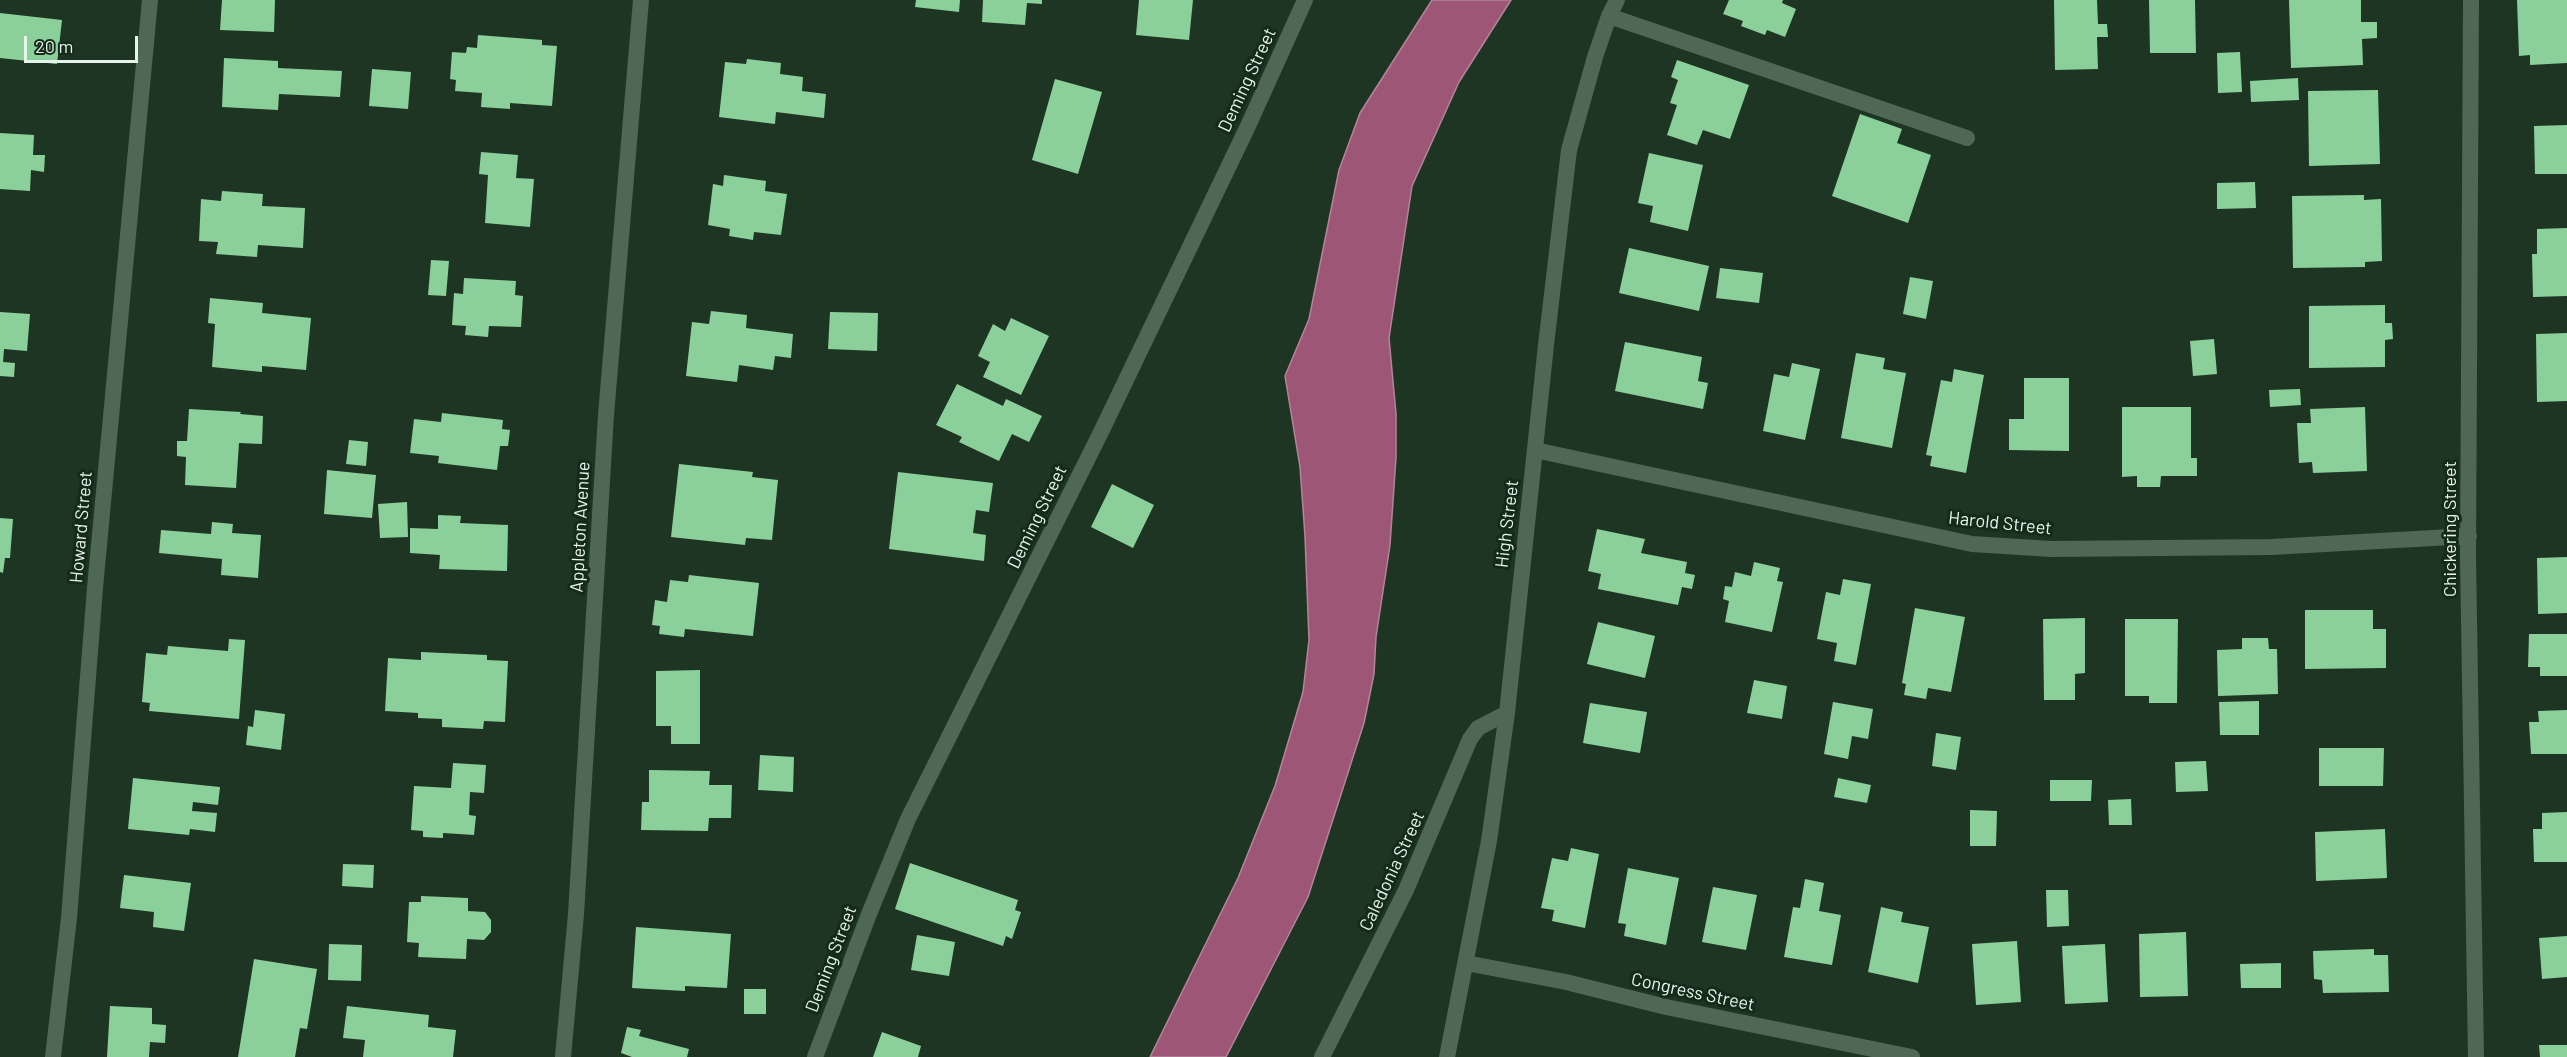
<!DOCTYPE html>
<style>
body{margin:0}
#map{position:relative;width:2567px;height:1057px;overflow:hidden;background:#1f3524;font-family:Barlow,sans-serif}
canvas{display:block}
.scale{position:absolute;left:24px;top:36px;width:114px;height:27px;box-sizing:border-box;border:3px solid #e6f4e9;border-top:0;padding-left:8px;font-size:18px;line-height:21px;white-space:nowrap;color:#e6f4e9;-webkit-text-stroke:4px #152b1a;paint-order:stroke}
</style>
<div id="map">
<canvas width="2567" height="1057"></canvas>
<div class="scale">20 m</div>
</div>
<script>
const c = document.querySelector('canvas').getContext('2d');
c.lineJoin = 'round';
function fillPath(path, color) {
  c.fillStyle = color;
  c.fill(path, 'evenodd');
}
function poly(rows) {
  const path = new Path2D();
  for (const r of rows) {
    path.moveTo(r[0], r[1]);
    for (let i = 2; i < r.length; i += 2) path.lineTo(r[i], r[i + 1]);
  }
  return path;
}
function stroke(path, color, width, dash) {
  c.strokeStyle = color;
  c.lineWidth = width;
  c.lineCap = dash ? 'butt' : 'round';
  c.setLineDash(dash || []);
  c.stroke(path);
}
function drawText(font, color, halo, rows, align = 'center') {
  c.font = font + ' Barlow,sans-serif';
  c.lineWidth = 6;
  c.setLineDash([]);
  c.textBaseline = 'middle';
  c.strokeStyle = halo;
  c.fillStyle = color;
  for (const [text, x, y, turn = 0] of rows) {
    c.save();
    c.translate(x, y);
    c.rotate((+turn || 0) * Math.PI / 180);
    c.textAlign = isNaN(turn) ? turn : align;
    if (halo) c.strokeText(text, 0, 0);
    c.fillText(text, 0, 0);
    c.restore();
  }
}
const water = poly([
 [1432,0,1511,0,1459,82,1412,186,1389,338,1396,414,1396,457,1390,545,1376,637,1374,674,1364,723,1308,897,1226,1057,1150,1057,1238,878,1275,786,1303,692,1309,640,1305,536,1300,467,1285,376,1309,319,1339,170,1360,113,1432,0]
]);
const building = poly([
 [222,0,275,0,274,32,220,30],
 [916,0,960,0,959,12,915,7],
 [983,0,1042,0,1042,4,1027,3,1025,25,982,22],
 [1139,0,1193,0,1189,40,1136,35],
 [1729,0,1783,0,1782,3,1796,9,1785,37,1767,30,1765,35,1741,26,1743,21,1723,14],
 [2054,0,2097,0,2098,24,2107,24,2108,37,2097,37,2098,69,2055,70],
 [2149,0,2195,0,2196,53,2150,53],
 [2289,0,2361,0,2361,22,2377,22,2377,38,2362,39,2363,65,2291,68],
 [2517,0,2567,0,2567,63,2530,65,2530,55,2519,56],
 [0,13,62,20,57,64,0,58],
 [478,35,542,40,542,45,557,46,552,106,510,103,510,109,481,107,482,93,455,91,456,80,450,79,452,52,466,53,467,47,477,48],
 [2240,52,2242,92,2218,93,2217,53],
 [224,58,278,61,278,68,342,71,340,97,279,94,278,110,222,107],
 [747,59,781,63,780,74,803,77,802,91,826,94,824,118,776,112,775,124,719,117,725,62,746,64],
 [1677,60,1749,85,1730,139,1703,130,1697,145,1667,135,1677,105,1670,103,1678,80,1671,77],
 [372,69,411,72,408,109,369,106],
 [2298,78,2299,100,2251,102,2250,81],
 [1055,79,1102,92,1078,174,1032,160],
 [2378,90,2380,164,2309,166,2308,91],
 [1860,114,1902,129,1897,143,1931,155,1908,223,1832,196],
 [2567,125,2567,174,2535,174,2534,126],
 [0,133,34,135,33,155,45,155,44,172,31,170,30,191,0,189],
 [481,152,518,155,516,178,534,179,530,227,485,223,488,175,479,174],
 [1649,153,1703,165,1688,231,1650,222,1653,206,1638,203],
 [724,175,766,181,765,191,787,194,781,235,754,232,753,240,729,236,730,229,708,225,713,184,723,186],
 [2255,182,2256,208,2217,209,2217,183],
 [222,191,263,194,262,206,305,208,303,248,258,245,257,257,216,254,218,242,199,241,201,199,221,201],
 [2364,195,2364,200,2381,199,2382,261,2365,262,2365,267,2293,268,2292,196],
 [2567,228,2567,296,2533,297,2532,254,2537,254,2537,229],
 [1629,248,1709,266,1699,311,1619,293],
 [431,260,449,261,446,296,428,295],
 [1720,268,1763,273,1759,303,1716,298],
 [1910,277,1933,281,1926,319,1903,314],
 [464,278,516,281,515,295,523,296,521,327,489,326,488,337,465,335,466,326,452,325,454,293,463,294],
 [210,298,263,303,262,313,311,318,306,370,262,366,262,372,212,367,215,324,208,323],
 [2385,305,2385,323,2392,323,2393,339,2385,340,2385,367,2309,368,2309,306],
 [711,311,747,315,746,328,793,334,791,358,775,356,773,370,739,365,737,382,686,376,692,322,709,324],
 [0,312,30,314,27,351,4,349,3,362,15,363,14,377,0,376],
 [830,312,878,313,877,351,828,349],
 [1011,318,1049,336,1021,395,983,377,990,362,978,356,993,324,1005,331],
 [2567,333,2567,401,2537,402,2536,334],
 [2214,339,2217,374,2193,376,2190,341],
 [1625,342,1702,357,1698,381,1708,383,1703,409,1615,391],
 [1856,353,1885,358,1883,369,1906,373,1892,448,1841,438],
 [1792,363,1820,369,1805,440,1763,431,1774,374,1789,377],
 [1954,369,1984,375,1966,473,1930,466,1932,456,1926,455,1941,380,1952,382],
 [2024,378,2069,378,2069,451,2009,450,2009,419,2024,419],
 [957,384,1003,406,1006,399,1042,416,1029,442,1012,434,999,461,959,442,962,437,936,425],
 [2300,389,2301,405,2270,407,2269,390],
 [2122,407,2191,407,2191,458,2197,458,2197,476,2161,476,2160,487,2137,487,2137,476,2122,477],
 [2365,407,2367,471,2313,473,2312,462,2299,463,2297,423,2311,423,2310,409],
 [189,409,241,412,240,414,263,416,262,444,239,443,236,488,185,485,186,457,177,456,177,441,187,441],
 [442,413,503,420,502,429,510,430,508,446,500,446,497,470,438,463,439,456,410,453,414,419,441,422],
 [349,440,368,442,366,466,346,464],
 [679,464,753,472,752,477,778,480,772,540,746,538,745,545,671,537],
 [327,470,376,475,372,518,324,514],
 [898,472,993,483,989,512,976,510,973,533,986,535,984,561,889,549],
 [1112,484,1154,505,1133,548,1091,527],
 [407,502,408,537,380,538,378,504],
 [438,515,461,516,460,523,508,525,507,571,439,569,440,555,410,553,410,528,438,529],
 [0,518,13,519,10,558,5,558,3,573,0,572],
 [212,522,233,524,232,533,261,535,258,578,221,575,222,559,159,553,161,530,211,534],
 [1597,529,1645,539,1641,553,1687,562,1685,573,1695,575,1692,589,1682,587,1678,605,1598,589,1601,574,1588,571],
 [2567,557,2567,613,2538,614,2537,558],
 [1754,562,1780,568,1777,581,1783,582,1772,632,1725,622,1729,601,1723,599,1725,586,1732,587,1735,572,1751,576],
 [689,575,759,583,753,636,685,629,684,637,659,634,660,626,652,625,655,600,667,602,670,580,688,582],
 [1843,579,1871,584,1856,665,1834,661,1837,643,1817,639,1826,592,1840,595],
 [1915,608,1965,617,1951,692,1928,688,1926,699,1904,695,1906,684,1902,683],
 [2305,610,2373,610,2373,629,2386,629,2386,668,2305,669],
 [2085,618,2085,673,2075,674,2075,700,2044,700,2043,619],
 [2125,619,2178,619,2177,703,2149,703,2149,696,2125,696],
 [1598,622,1655,636,1645,678,1587,664],
 [2529,634,2567,634,2567,676,2540,676,2540,667,2528,667],
 [2242,638,2268,638,2269,649,2277,649,2278,694,2218,696,2217,650,2242,649],
 [229,639,245,640,239,719,149,711,150,703,142,702,146,653,167,655,168,646,228,651],
 [421,652,487,655,487,660,508,661,505,722,484,721,483,729,442,727,442,719,418,718,418,713,385,711,388,658,421,660],
 [700,670,700,744,671,744,671,726,656,726,656,671],
 [1754,680,1787,686,1782,719,1747,713],
 [2259,701,2259,735,2220,735,2219,702],
 [1833,702,1873,709,1868,739,1852,736,1848,759,1824,754],
 [1590,703,1647,712,1640,753,1583,743],
 [255,710,285,714,281,750,246,745,248,726,253,727],
 [2567,710,2567,754,2531,754,2529,722,2539,722,2538,711],
 [1936,733,1961,737,1956,770,1932,766],
 [2319,748,2384,748,2383,786,2319,786],
 [760,755,794,757,793,792,758,790],
 [2206,761,2208,791,2176,792,2175,762],
 [453,763,486,765,484,793,470,792,469,815,476,816,474,835,443,833,443,838,423,837,423,831,411,830,414,786,451,788],
 [649,770,710,771,709,785,732,785,731,818,709,818,708,831,641,830,642,802,649,802],
 [133,778,220,787,218,805,193,802,192,811,217,813,215,832,190,829,189,835,128,829],
 [1838,778,1871,785,1867,803,1834,797],
 [2050,780,2092,780,2091,801,2050,801],
 [2131,799,2132,825,2109,825,2108,800],
 [1970,810,1997,811,1996,846,1970,846],
 [2567,812,2567,862,2534,862,2533,829,2542,829,2542,813],
 [2385,829,2387,878,2316,881,2315,832],
 [1571,848,1599,854,1585,928,1552,921,1554,910,1541,908,1552,858,1568,861],
 [910,863,1018,900,1015,910,1021,912,1012,939,1006,936,1003,946,895,909],
 [343,864,374,865,373,888,342,886],
 [1628,868,1679,878,1666,945,1624,936,1626,924,1618,923],
 [124,875,191,883,184,931,153,927,154,912,120,908],
 [1805,879,1824,883,1819,911,1841,915,1832,965,1784,957,1793,907,1800,908],
 [1713,887,1757,895,1746,950,1702,942],
 [2046,890,2068,890,2069,926,2047,927],
 [421,896,468,898,468,911,485,912,491,920,491,932,484,940,467,939,466,959,418,957,419,943,407,942,409,902,421,902],
 [1881,907,1903,912,1901,922,1929,927,1918,983,1868,972],
 [636,927,731,934,727,988,685,986,685,991,632,988],
 [2186,932,2188,996,2140,997,2139,934],
 [917,935,955,942,949,976,911,970],
 [2567,936,2567,977,2542,979,2539,938],
 [2017,941,2021,1002,1976,1005,1972,944],
 [329,944,362,945,361,981,328,980],
 [2105,944,2108,1002,2065,1004,2062,946],
 [2374,949,2374,955,2388,955,2389,992,2323,993,2322,980,2314,979,2313,951],
 [254,959,317,969,307,1029,300,1028,295,1057,238,1057],
 [2281,963,2281,988,2241,988,2240,964],
 [744,989,766,989,766,1014,744,1014],
 [110,1006,152,1008,152,1024,166,1025,165,1043,150,1042,149,1057,107,1057],
 [347,1006,429,1015,428,1027,456,1030,453,1057,363,1057,365,1040,343,1038],
 [627,1027,641,1030,639,1036,689,1049,687,1057,632,1057,621,1053],
 [882,1032,921,1046,918,1057,873,1057],
 [2539,1045,2567,1045,2567,1057,2540,1057]
]);
const service = poly([
 [1609,16,1967,138]
]);
const minor = poly([
 [2471,0,2468,556,2476,1057],
 [1535,450,1972,544,2051,549,2271,547,2469,536],
 [1466,963,1566,982,1666,1007,1912,1057],
 [53,1057,69,918,95,588,150,0],
 [815,1057,869,914,908,819,1101,432,1248,126,1305,0],
 [1322,1057,1406,890,1470,739,1478,728,1507,713],
 [1447,1057,1489,841,1507,713,1546,345,1569,150,1595,57,1609,16,1617,0]
]);
const tertiary = poly([
 [563,1057,576,914,606,415,641,0]
]);
const streetNames = [
 ["Deming Street",1247,80,-65],
 ["Deming Street",1037,517,-64],
 ["Harold Street",2000,523,6],
 ["High Street",1507,524,-83],
 ["Howard Street",81,527,-85],
 ["Appleton Avenue",580,527,-87],
 ["Chickering Street",2450,529,-90],
 ["Caledonia Street",1392,871,-65],
 ["Deming Street",831,959,-69],
 ["Congress Street",1693,992,12]
];
fillPath(water, '#9e5677');
stroke(water, '#b48599', 1.5);
fillPath(building, '#8bd09a');
stroke(service, '#4e6853', 16);
stroke(minor, '#4e6853', 16);
stroke(tertiary, '#4e6853', 16);
drawText('18px', '#e6f4e9', '#152b1a', streetNames);
</script>
